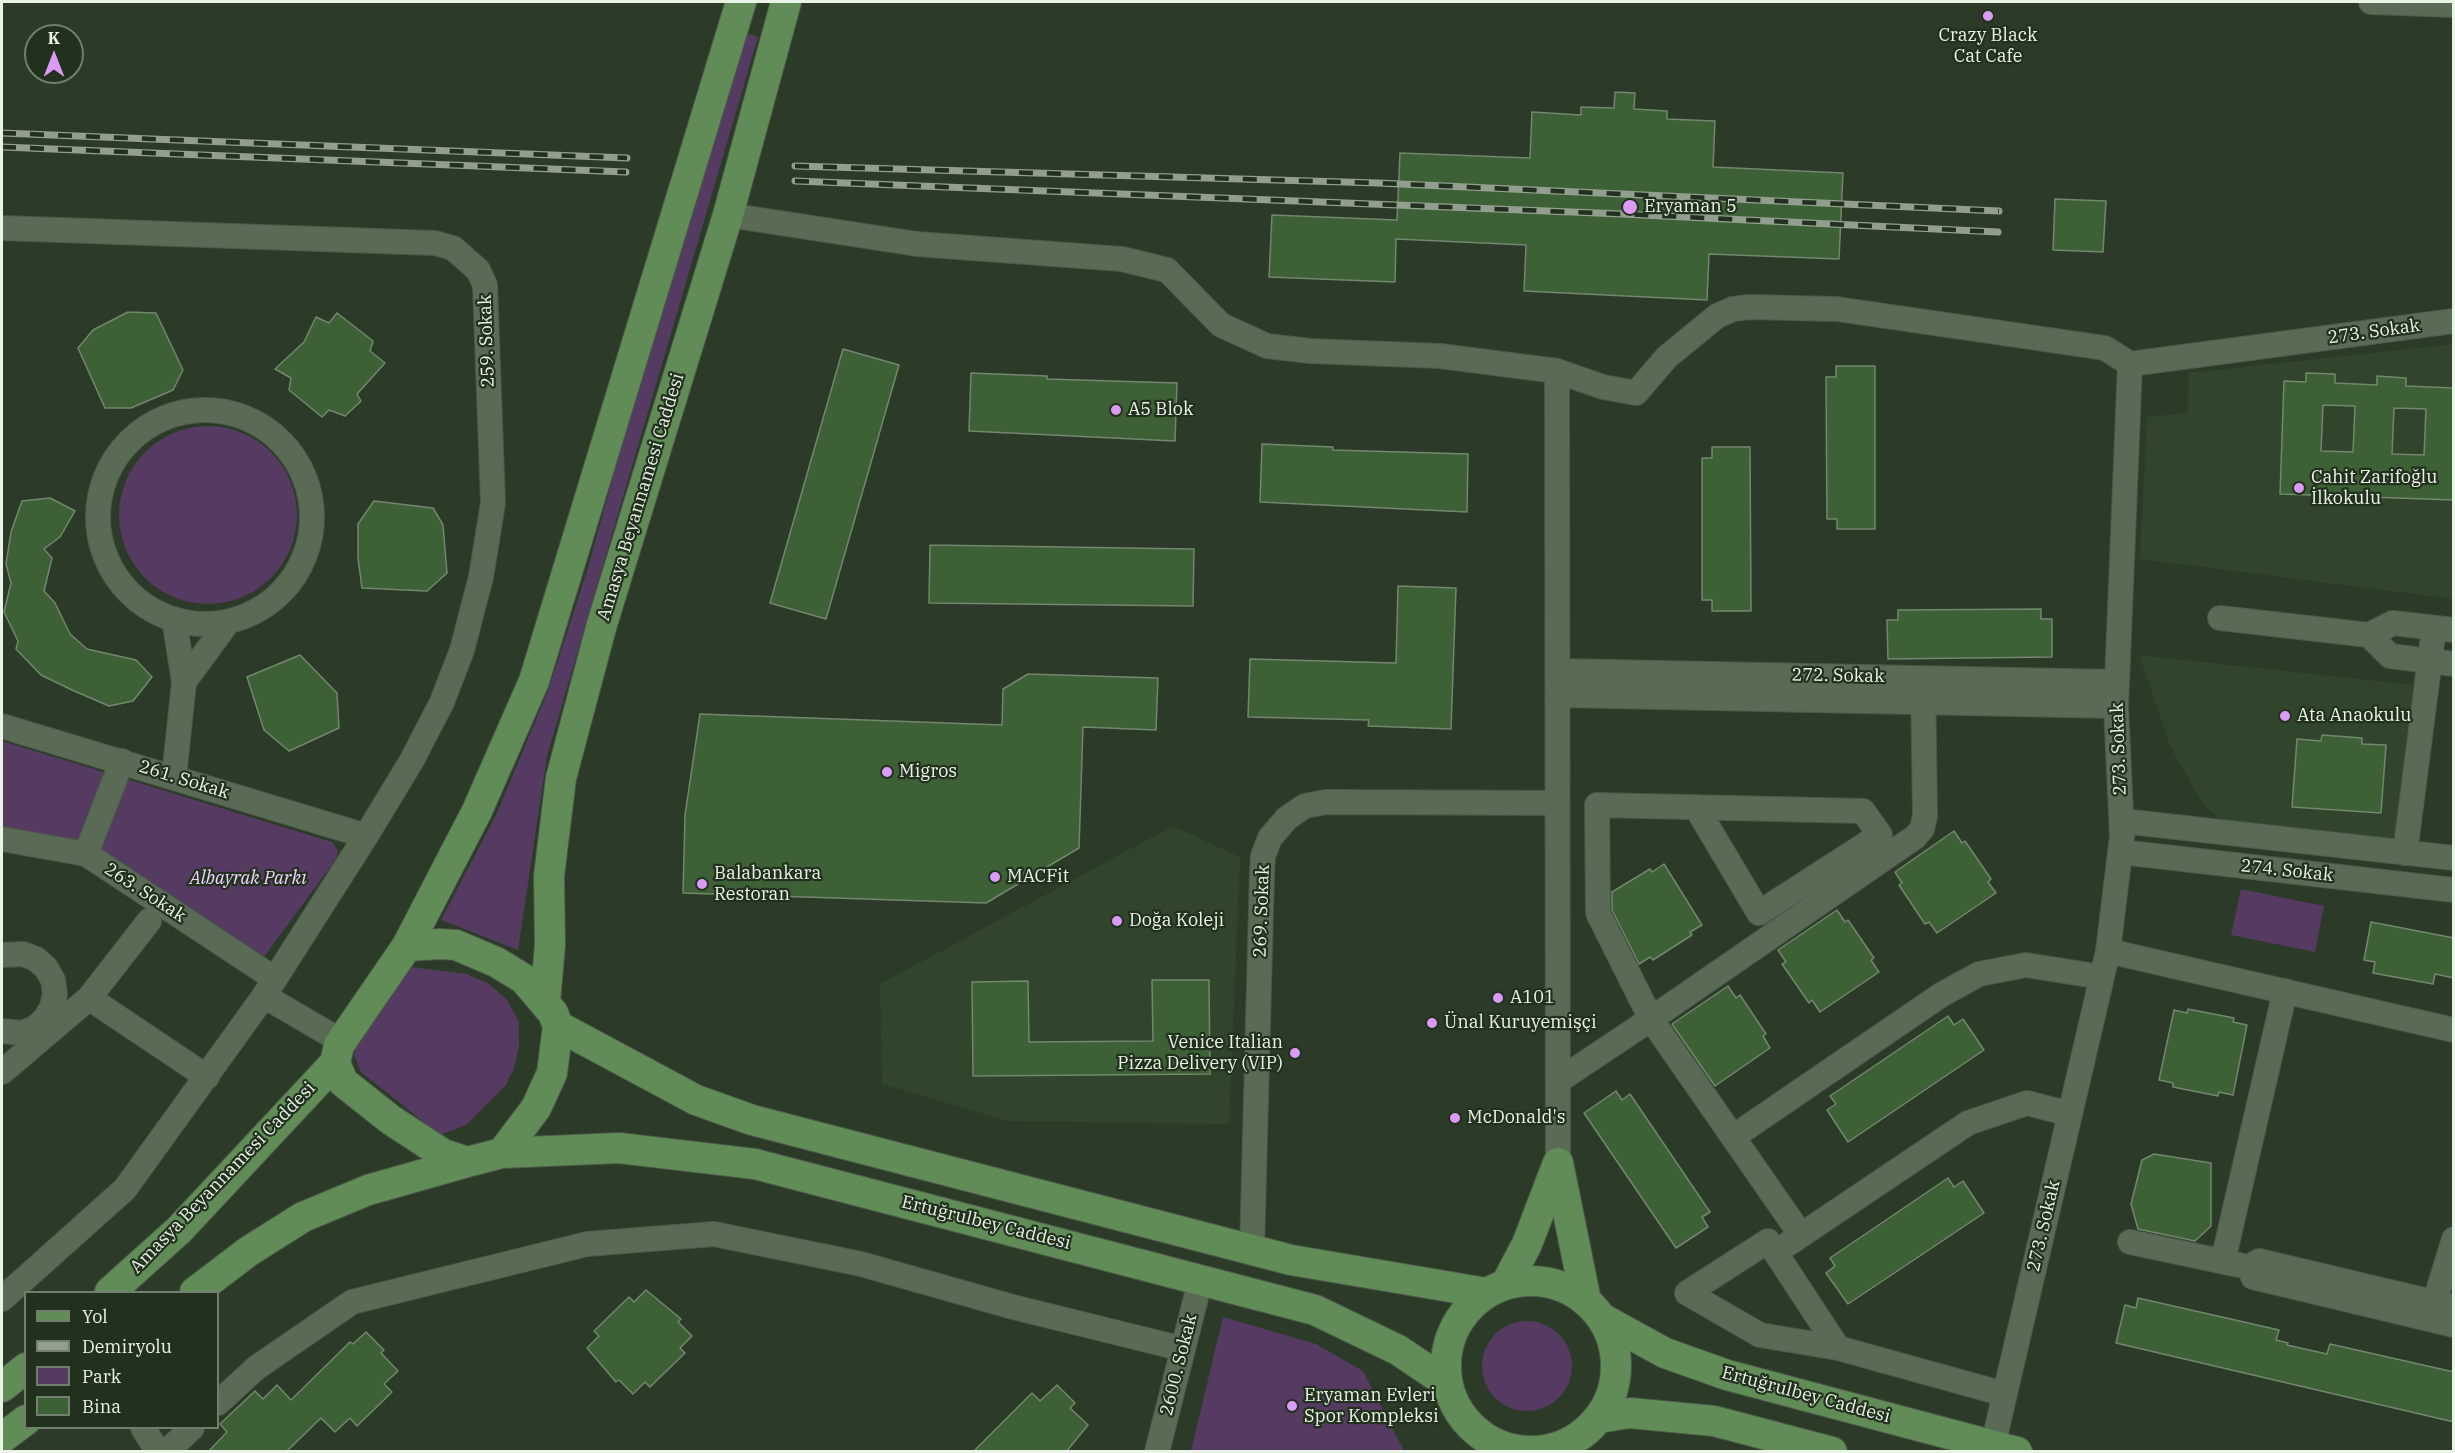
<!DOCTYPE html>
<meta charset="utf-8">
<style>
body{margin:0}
#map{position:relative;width:2455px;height:1453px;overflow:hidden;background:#2b3b28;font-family:"IBM Plex Serif",serif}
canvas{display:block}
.frame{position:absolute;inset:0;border:3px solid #e9f3e6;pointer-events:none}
.legend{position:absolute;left:24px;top:1291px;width:195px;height:138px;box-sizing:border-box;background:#21311e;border:2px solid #717f6e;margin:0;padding:8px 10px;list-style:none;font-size:18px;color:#e9f3e6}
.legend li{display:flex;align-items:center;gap:12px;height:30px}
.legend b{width:30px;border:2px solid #717f6e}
.north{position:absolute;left:24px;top:24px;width:60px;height:60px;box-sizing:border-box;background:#21311e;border:2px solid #717f6e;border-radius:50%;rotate:0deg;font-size:16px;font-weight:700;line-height:24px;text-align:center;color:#e9f3e6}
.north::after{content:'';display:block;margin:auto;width:21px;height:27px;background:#da9af6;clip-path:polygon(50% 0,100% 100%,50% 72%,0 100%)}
</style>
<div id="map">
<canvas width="2455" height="1453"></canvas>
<div class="frame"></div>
<ul class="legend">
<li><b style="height:8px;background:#618c57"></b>Yol</li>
<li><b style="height:8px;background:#929f8f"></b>Demiryolu</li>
<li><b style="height:16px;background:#553b61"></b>Park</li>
<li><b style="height:16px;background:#3e6036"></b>Bina</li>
</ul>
<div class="north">K</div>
</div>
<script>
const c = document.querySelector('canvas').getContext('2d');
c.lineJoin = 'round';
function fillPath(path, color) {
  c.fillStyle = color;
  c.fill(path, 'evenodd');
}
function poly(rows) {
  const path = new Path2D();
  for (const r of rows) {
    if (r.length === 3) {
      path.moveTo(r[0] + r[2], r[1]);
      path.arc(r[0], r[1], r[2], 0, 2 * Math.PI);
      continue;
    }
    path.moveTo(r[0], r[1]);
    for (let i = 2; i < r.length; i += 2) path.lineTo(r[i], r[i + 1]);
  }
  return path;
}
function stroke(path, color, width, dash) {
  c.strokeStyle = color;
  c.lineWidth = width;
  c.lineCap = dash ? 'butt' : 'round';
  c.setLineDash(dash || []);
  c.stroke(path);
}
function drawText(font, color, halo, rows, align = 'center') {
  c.font = font + ' "IBM Plex Serif",serif';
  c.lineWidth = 4.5;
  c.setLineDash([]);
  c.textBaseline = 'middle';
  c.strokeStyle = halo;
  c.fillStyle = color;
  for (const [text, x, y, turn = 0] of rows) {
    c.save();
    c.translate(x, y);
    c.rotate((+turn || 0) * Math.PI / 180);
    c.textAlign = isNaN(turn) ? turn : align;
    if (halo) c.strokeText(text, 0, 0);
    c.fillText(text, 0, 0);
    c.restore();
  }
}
const built = poly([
 [2453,344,2453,599,2140,559,2147,417,2188,413,2189,373],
 [2139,655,2413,685,2395,839,2219,819,2203,804,2171,748],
 [1173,826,1240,857,1229,1124,1008,1121,882,1084,880,984]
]);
const green = poly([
 [744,32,758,37,547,756,518,950,441,920,496,815,548,691,588,568,657,316],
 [208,515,89],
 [2,741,332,842,338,851,336,859,261,961,109,855,2,830],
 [2241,889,2324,906,2315,952,2231,935],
 [410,967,467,974,489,984,507,1000,519,1022,519,1046,514,1068,506,1085,466,1125,440,1135,361,1072,354,1055,355,1045],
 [1223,1317,1316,1344,1363,1371,1404,1451,1191,1451],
 [1527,1366,45]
]);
const building = poly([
 [1615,92,1635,93,1634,109,1667,111,1667,119,1715,121,1713,167,1843,173,1839,259,1709,254,1707,300,1524,291,1526,245,1396,239,1395,282,1269,277,1272,215,1397,220,1400,153,1530,158,1532,112,1581,115,1581,107,1614,108,1615,92],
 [2055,199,2106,201,2103,252,2053,250,2055,199],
 [128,312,156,313,183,370,173,390,131,408,105,408,78,348,93,330,128,312],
 [337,313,373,341,370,351,385,363,357,394,361,401,345,416,329,410,322,417,289,390,291,378,275,369,304,342,316,317,329,323,337,313],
 [843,349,899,365,826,619,770,603,843,349],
 [1836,366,1875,366,1875,529,1837,529,1837,519,1827,519,1826,377,1836,377,1836,366],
 [971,373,1047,376,1047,379,1177,383,1175,441,969,431,971,373],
 [2306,373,2335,374,2335,383,2377,385,2377,376,2406,378,2406,386,2454,388,2454,500,2280,494,2284,381,2306,382,2306,373],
 [2323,405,2355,406,2353,452,2321,451,2323,405],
 [2394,408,2426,409,2424,455,2392,454,2394,408],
 [1262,444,1333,447,1333,450,1468,454,1467,512,1260,502,1262,444],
 [1712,447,1750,447,1751,611,1712,611,1712,600,1702,600,1702,458,1712,458,1712,447],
 [50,498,75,511,60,537,44,549,52,558,44,591,55,603,70,634,87,649,136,660,152,677,133,701,109,706,72,690,41,675,16,649,18,641,4,612,11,583,6,564,11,532,22,501,50,498],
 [374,501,433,508,443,525,447,573,427,591,362,588,358,558,358,524,374,501],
 [930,545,1194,549,1193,606,929,603,930,545],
 [1398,586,1456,588,1451,729,1368,726,1369,720,1248,717,1250,659,1396,663,1398,586],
 [2041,609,2041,619,2052,619,2052,657,1888,659,1887,620,1898,620,1898,610,2041,609],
 [300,655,337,693,339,728,289,751,264,730,247,677,300,655],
 [1028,674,1158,678,1156,730,1083,727,1079,848,986,903,683,893,685,815,700,714,1002,725,1003,689,1028,674],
 [2322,735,2362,738,2362,744,2386,745,2381,813,2292,807,2297,739,2321,741,2322,735],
 [1954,831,1962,843,1965,841,1991,879,1988,882,1996,893,1937,933,1929,922,1925,924,1899,885,1902,883,1895,872,1954,831],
 [1664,864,1702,925,1690,932,1692,935,1653,960,1650,957,1639,964,1612,910,1612,892,1650,869,1652,872,1664,864],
 [1837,910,1845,922,1848,920,1874,958,1871,960,1879,972,1820,1012,1812,1000,1809,1003,1782,964,1786,962,1778,950,1837,910],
 [2371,922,2454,938,2454,978,2435,974,2433,984,2373,973,2375,962,2364,960,2371,922],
 [1152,980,1209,980,1210,1074,973,1076,972,982,1028,981,1029,1042,1153,1041,1152,980],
 [1728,986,1736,998,1740,995,1766,1034,1763,1036,1770,1048,1715,1086,1672,1024,1728,986],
 [2188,1009,2234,1018,2233,1022,2247,1025,2233,1095,2219,1092,2218,1096,2173,1087,2173,1083,2159,1080,2174,1010,2187,1013,2188,1009],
 [1948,1016,1954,1025,1963,1019,1984,1050,1848,1142,1827,1110,1836,1104,1830,1096,1948,1016],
 [1616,1091,1622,1100,1630,1094,1710,1212,1702,1217,1708,1227,1676,1248,1584,1113,1616,1091],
 [2154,1154,2211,1163,2211,1226,2195,1241,2138,1229,2131,1204,2142,1160,2154,1154],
 [1948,1178,1954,1187,1963,1181,1984,1213,1848,1304,1826,1273,1835,1266,1830,1258,1948,1178],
 [646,1290,681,1319,678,1322,692,1336,680,1348,685,1353,650,1387,645,1382,633,1394,619,1380,616,1382,587,1348,599,1336,594,1331,629,1297,634,1302,646,1290],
 [2138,1298,2279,1330,2276,1340,2288,1343,2287,1345,2327,1354,2330,1344,2454,1372,2454,1422,2116,1343,2125,1305,2136,1308,2138,1298],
 [366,1332,384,1350,381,1353,398,1371,384,1384,392,1392,357,1426,350,1418,335,1432,321,1418,286,1452,208,1452,227,1432,220,1424,255,1391,263,1399,277,1385,291,1400,350,1342,353,1344,366,1332],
 [1057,1385,1075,1403,1070,1408,1088,1425,1066,1452,973,1452,1032,1393,1040,1401,1057,1385]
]);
const minor = poly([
 [2371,2,2454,5],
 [728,215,917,244,1122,259,1167,270,1221,325,1267,346,1310,351,1440,356,1557,371,1603,387,1636,393,1667,357,1717,316,1733,309,1749,307,1837,309,2105,348,2130,364],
 [2,228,435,243,453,248,478,270,485,285,493,503,481,577,462,650,442,702,412,760,366,836,264,996,125,1189,2,1299],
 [1557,371,1558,1163],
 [205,517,107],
 [2220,618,2369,635],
 [2454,630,2393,623,2369,635,2390,656,2454,664],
 [1559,671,2117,682],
 [184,682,228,622],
 [1559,695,2116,706],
 [2,726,366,836],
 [174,777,184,682,174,619],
 [2122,821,2454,858],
 [2,839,86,854,275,979],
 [2121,852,2454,890],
 [2405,853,2434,628],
 [86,854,122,761],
 [2108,951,2454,1030],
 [2,955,23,954,36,959,46,968,53,980,55,994,52,1007,45,1019,35,1028,22,1033,2,1031],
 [264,996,341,1041],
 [89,998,207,1077],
 [2,1072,89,998,149,921],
 [1558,1081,1651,1019,1598,913,1597,805,1863,811,1880,835,1759,913,1696,807],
 [1733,1137,1941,995,1979,974,2026,965,2102,977],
 [1801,1235,1651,1019,1915,837,1922,829,1925,816,1923,678],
 [2130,1242,2239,1265],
 [1788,1244,1968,1123,2027,1103,2070,1114],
 [1252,1250,1262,872,1263,856,1270,838,1287,818,1305,806,1326,802,1557,803],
 [2223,1261,2285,991],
 [2454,1307,2259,1261,2249,1267,2253,1277,2454,1325],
 [2430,1317,2454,1239],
 [1838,1348,1760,1335,1687,1293,1768,1241,1838,1348,2004,1394],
 [218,1403,256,1368,352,1302,587,1244,714,1234,861,1264,1013,1307,1183,1349],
 [143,1428,158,1452],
 [1993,1445,2108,951,2122,836,2116,706,2130,364,2454,321],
 [166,1452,192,1428],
 [1157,1452,1201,1278]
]);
const major = poly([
 [440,944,456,945,496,962,524,979,553,1013,558,1026,552,1073,536,1108,502,1153,467,1162,443,1154,391,1120,343,1082,335,1063,339,1045,407,946,440,944],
 [407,946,477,811,534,681,741,2],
 [545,1002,550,945,549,876,561,778,602,624,728,215,786,2],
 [558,1026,696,1100,752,1120,1291,1260,1486,1293],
 [502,1153,619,1148,755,1164,1315,1310,1398,1350,1447,1383],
 [1531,1366,85],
 [1506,1284,1527,1244,1558,1163,1586,1301],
 [110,1292,179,1230,335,1063],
 [195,1292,249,1251,303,1217,368,1190,467,1162],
 [1603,1319,1665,1353,1727,1375,2017,1452],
 [2,1387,26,1368],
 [1598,1418,1630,1413,1714,1421,1832,1452],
 [2,1438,26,1420]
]);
const rail = poly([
 [2,133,627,158],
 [2,147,626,172],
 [795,166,1378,183,1999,211],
 [795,181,1622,214,1998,232]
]);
const markers = [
 [1988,16,6,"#da9af6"],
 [1630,207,8,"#da9af6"],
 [1116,410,6,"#da9af6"],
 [2299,488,6,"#da9af6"],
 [2285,716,6,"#da9af6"],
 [887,772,6,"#da9af6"],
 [995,877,6,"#da9af6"],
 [702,884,6,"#da9af6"],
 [1117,921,6,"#da9af6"],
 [1498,998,6,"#da9af6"],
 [1432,1023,6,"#da9af6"],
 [1295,1053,6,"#da9af6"],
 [1455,1118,6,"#da9af6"],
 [1292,1406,6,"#da9af6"]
];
const poiNames = [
 ["Crazy Black",1988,36,"center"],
 ["Cat Cafe",1988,57,"center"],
 ["Eryaman 5",1644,207],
 ["A5 Blok",1128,410],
 ["Cahit Zarifoğlu",2311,478],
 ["İlkokulu",2311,499],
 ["Ata Anaokulu",2297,716],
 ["Migros",899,772],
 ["Balabankara",714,874],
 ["Restoran",714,895],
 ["MACFit",1007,877],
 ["Doğa Koleji",1129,921],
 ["A101",1510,998],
 ["Ünal Kuruyemişçi",1444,1023],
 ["Venice Italian",1283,1043,"right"],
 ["Pizza Delivery (VIP)",1283,1064,"right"],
 ["McDonald's",1467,1118],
 ["Eryaman Evleri",1304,1396],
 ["Spor Kompleksi",1304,1417]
];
const streetNames = [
 ["273. Sokak",2374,332,-8],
 ["259. Sokak",487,341,-92],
 ["Amasya Beyannamesi Caddesi",641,497,-73],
 ["272. Sokak",1838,676,1],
 ["273. Sokak",2119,749,-92],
 ["261. Sokak",184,780,17],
 ["274. Sokak",2287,871,6],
 ["263. Sokak",145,893,33],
 ["269. Sokak",1262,911,-88],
 ["Amasya Beyannamesi Caddesi",223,1178,-46],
 ["Ertuğrulbey Caddesi",986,1223,14],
 ["273. Sokak",2044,1226,-77],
 ["2600. Sokak",1179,1365,-76],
 ["Ertuğrulbey Caddesi",1806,1395,15]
];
const parkNames = [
 ["Albayrak Parkı",248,879]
];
fillPath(built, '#30452b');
fillPath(green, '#553b61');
fillPath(building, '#3e6036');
stroke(building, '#73866f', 1.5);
stroke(minor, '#4b5848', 26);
stroke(major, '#4b5848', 32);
stroke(minor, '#596b55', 24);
stroke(major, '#618c57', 30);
stroke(rail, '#929f8f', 7);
stroke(rail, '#21311e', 4.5, [14]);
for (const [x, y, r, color] of markers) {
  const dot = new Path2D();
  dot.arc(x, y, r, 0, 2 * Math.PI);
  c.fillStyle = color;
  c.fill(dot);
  stroke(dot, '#21311e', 2);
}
drawText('18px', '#e9f3e6', '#21311e', poiNames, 'left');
drawText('18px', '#e9f3e6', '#21311e', streetNames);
drawText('italic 18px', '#f0d4fe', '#21311e', parkNames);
</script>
